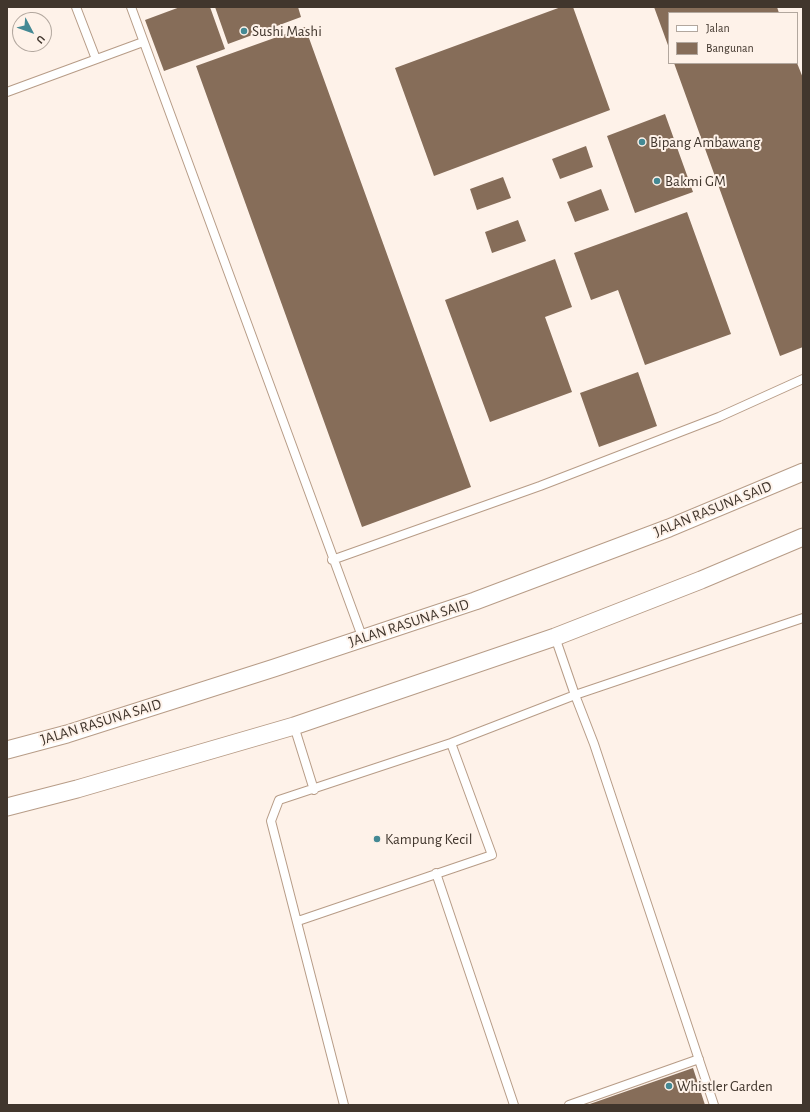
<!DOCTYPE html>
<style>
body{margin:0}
#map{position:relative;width:810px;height:1112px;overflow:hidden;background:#fef2e9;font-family:"Alegreya Sans",sans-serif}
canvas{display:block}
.frame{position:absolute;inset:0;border:8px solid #41362d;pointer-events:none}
.legend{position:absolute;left:668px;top:12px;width:130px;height:52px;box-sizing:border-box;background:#fef2e9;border:1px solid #b2a79e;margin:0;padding:5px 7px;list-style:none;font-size:12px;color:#41362d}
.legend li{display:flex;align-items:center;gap:8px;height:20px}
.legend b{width:20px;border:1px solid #b2a79e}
.north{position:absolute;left:12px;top:12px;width:40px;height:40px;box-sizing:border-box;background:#fef2e9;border:1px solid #b2a79e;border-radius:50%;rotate:131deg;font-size:11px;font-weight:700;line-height:16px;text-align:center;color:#41362d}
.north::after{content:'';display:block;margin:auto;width:14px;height:18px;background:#448994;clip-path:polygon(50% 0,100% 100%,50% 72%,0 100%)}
</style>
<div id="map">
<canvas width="810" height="1112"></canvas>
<div class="frame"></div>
<ul class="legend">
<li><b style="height:5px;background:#fff"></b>Jalan</li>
<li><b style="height:11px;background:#866d59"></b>Bangunan</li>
</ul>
<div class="north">U</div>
</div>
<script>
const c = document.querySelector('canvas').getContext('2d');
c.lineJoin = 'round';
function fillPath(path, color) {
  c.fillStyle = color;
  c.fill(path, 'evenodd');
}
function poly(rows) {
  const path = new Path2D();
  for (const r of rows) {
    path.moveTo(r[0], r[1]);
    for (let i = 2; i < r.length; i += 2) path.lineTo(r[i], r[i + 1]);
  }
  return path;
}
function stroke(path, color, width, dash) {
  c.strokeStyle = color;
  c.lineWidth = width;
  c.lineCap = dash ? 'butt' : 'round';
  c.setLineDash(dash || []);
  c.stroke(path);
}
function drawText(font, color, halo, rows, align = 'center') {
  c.font = font + ' "Alegreya Sans",sans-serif';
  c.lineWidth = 4;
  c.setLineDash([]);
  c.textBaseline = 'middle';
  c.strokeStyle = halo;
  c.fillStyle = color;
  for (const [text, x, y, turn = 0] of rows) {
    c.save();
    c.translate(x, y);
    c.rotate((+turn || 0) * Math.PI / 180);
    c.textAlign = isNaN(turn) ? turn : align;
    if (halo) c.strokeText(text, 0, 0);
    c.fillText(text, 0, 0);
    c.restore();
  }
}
const building = poly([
 [180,7,210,7,225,49,164,71,145,20],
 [215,7,298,7,301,17,228,44],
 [561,7,573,7,610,110,434,176,395,68],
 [654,7,777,7,779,13,669,13,669,48],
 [305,27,471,487,362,527,196,66],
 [674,63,797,63,803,78,803,347,780,356],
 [665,114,693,192,635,213,607,136],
 [586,146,593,167,560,179,552,159],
 [503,177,511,198,477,210,470,189],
 [601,189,609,210,575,222,567,202],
 [687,212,731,334,645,365,618,290,591,300,574,253],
 [518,220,526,241,492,253,485,232],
 [555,259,572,307,545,317,572,392,490,422,445,300],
 [638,372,657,426,599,447,580,393],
 [693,1068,705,1105,587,1105]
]);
const service = poly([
 [76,7,96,59],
 [131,7,363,639],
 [7,92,143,42],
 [332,560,540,486,719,417,803,379],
 [294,726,314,790],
 [436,873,514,1105],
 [298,921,492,855,451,743],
 [344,1105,271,821,279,800,451,743,575,695,555,637],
 [569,1105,699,1059],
 [714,1105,594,744,575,695,803,618]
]);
const minor = poly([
 [7,750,67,734,274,668,475,601,669,528,803,472],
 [7,807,77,789,294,726,555,637,701,580,803,537]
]);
const markers = [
 [244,31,4,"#448994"],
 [642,142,4,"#448994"],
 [657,181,4,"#448994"],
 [377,839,4,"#448994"],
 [669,1086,4,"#448994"]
];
const poiNames = [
 ["Sushi Mashi",252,31],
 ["Bipang Ambawang",650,142],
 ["Bakmi GM",665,181],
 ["Kampung Kecil",385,839],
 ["Whistler Garden",677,1086]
];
const streetNames = [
 ["JALAN RASUNA SAID",713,509,-22],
 ["JALAN RASUNA SAID",409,623,-18],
 ["JALAN RASUNA SAID",101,722,-17]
];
fillPath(building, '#866d59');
stroke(service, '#b79c87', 10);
stroke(minor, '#b79c87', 19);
stroke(service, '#fff', 8);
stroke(minor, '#fff', 17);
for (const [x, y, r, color] of markers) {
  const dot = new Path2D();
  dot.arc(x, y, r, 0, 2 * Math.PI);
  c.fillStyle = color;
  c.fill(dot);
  stroke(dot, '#fef2e9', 1.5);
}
drawText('15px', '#41362d', '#fef2e9', poiNames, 'left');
drawText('15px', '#41362d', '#fef2e9', streetNames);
</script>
